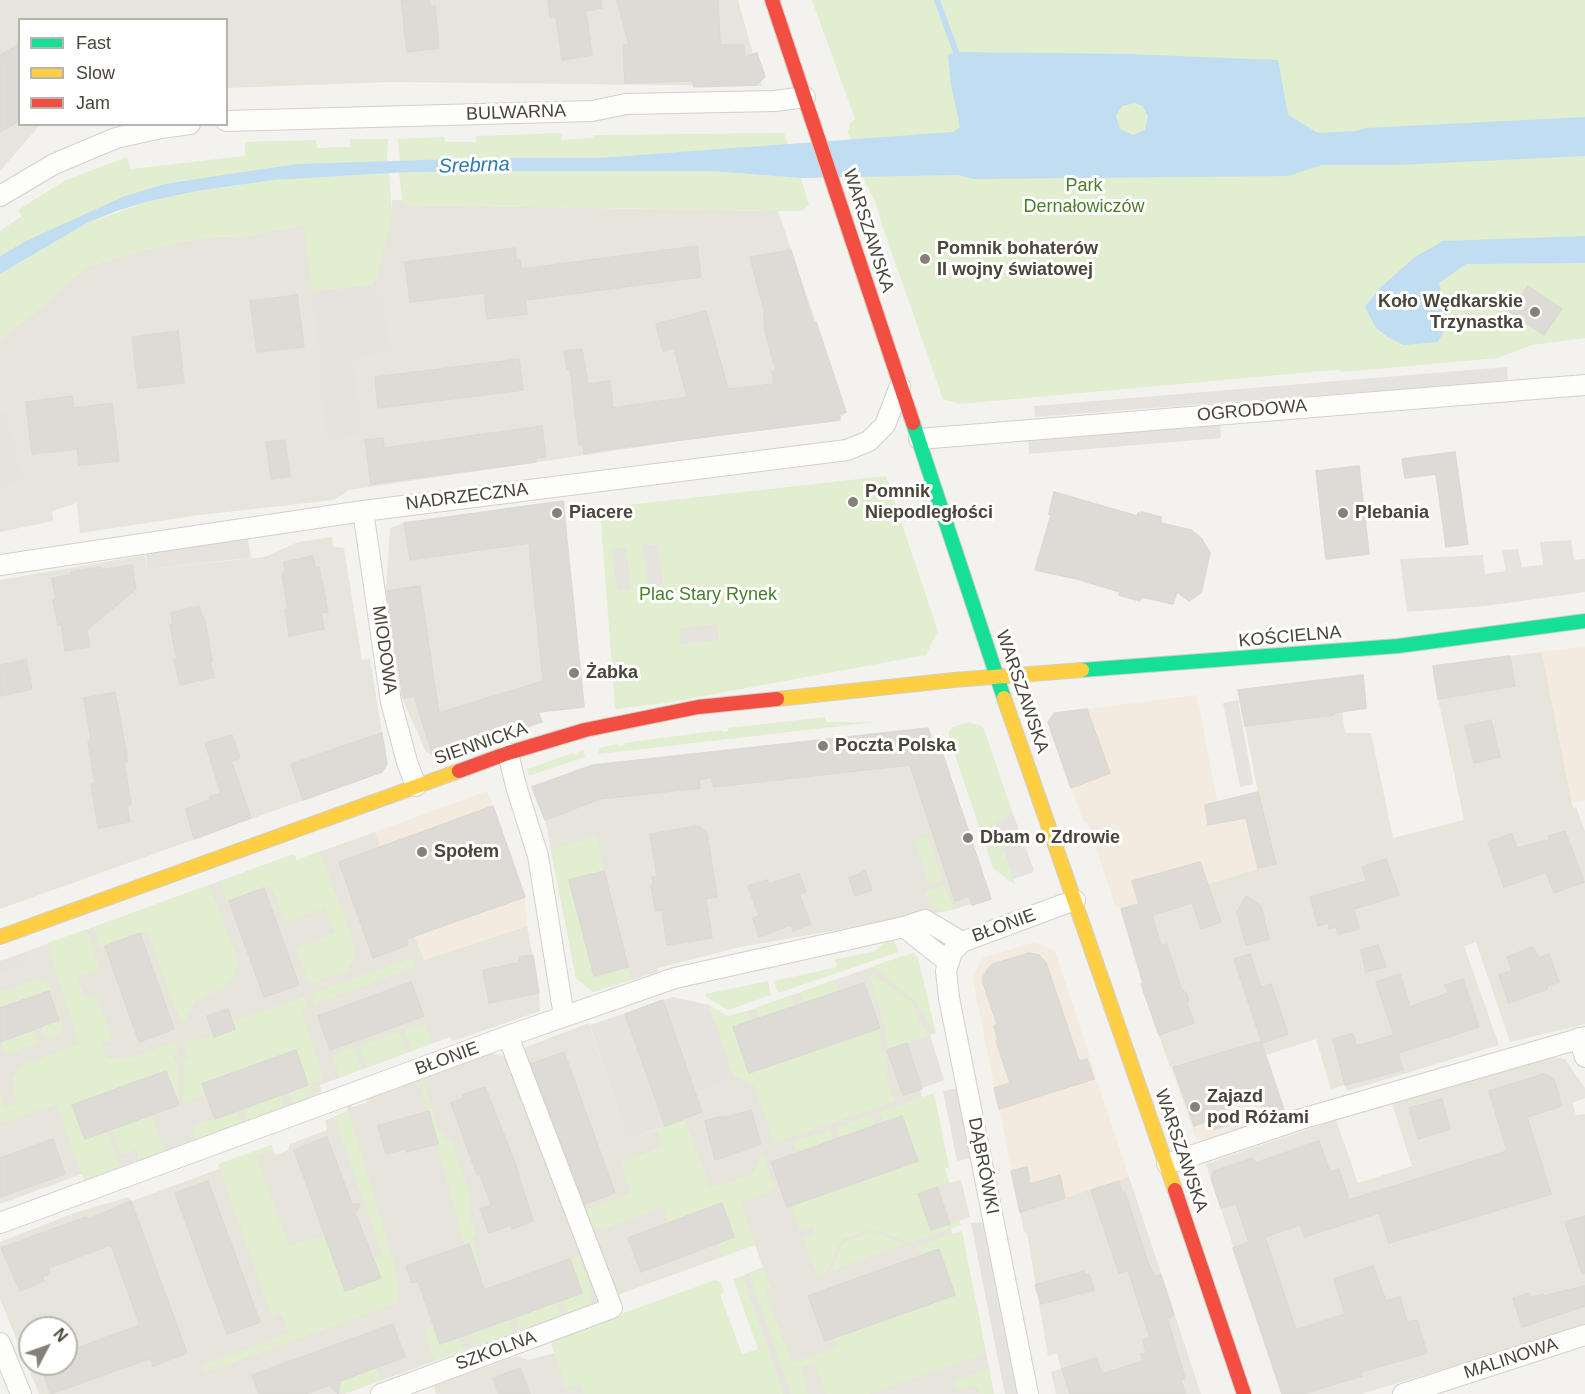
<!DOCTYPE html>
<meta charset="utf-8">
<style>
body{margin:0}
#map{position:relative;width:1585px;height:1394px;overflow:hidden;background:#f4f2ee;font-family:Arial,sans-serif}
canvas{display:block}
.legend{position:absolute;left:18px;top:18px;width:210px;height:108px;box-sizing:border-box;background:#fff;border:2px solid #b7b4b0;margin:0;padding:8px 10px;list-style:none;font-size:18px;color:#4b4439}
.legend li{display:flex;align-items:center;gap:12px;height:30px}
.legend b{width:30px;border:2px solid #b7b4b0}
.north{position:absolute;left:18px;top:1316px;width:60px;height:60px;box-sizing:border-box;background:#fff;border:2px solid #b7b4b0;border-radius:50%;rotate:49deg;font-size:16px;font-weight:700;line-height:24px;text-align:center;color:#4b4439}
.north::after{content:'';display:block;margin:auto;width:21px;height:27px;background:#868178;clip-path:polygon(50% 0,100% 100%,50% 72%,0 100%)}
</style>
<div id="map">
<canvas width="1585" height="1394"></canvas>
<ul class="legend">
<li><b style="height:8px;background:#16e098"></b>Fast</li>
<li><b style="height:8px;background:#ffcf43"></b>Slow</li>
<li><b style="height:8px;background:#f24e42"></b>Jam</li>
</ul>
<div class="north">N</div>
</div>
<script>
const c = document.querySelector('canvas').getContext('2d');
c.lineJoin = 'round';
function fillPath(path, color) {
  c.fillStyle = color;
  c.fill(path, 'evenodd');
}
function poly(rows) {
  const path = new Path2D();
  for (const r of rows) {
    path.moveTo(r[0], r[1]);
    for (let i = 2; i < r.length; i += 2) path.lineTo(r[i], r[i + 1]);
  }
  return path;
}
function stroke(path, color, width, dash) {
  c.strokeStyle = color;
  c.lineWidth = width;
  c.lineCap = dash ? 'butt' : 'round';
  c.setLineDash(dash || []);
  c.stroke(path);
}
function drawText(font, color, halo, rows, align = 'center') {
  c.font = font + ' Arial,sans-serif';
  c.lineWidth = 6;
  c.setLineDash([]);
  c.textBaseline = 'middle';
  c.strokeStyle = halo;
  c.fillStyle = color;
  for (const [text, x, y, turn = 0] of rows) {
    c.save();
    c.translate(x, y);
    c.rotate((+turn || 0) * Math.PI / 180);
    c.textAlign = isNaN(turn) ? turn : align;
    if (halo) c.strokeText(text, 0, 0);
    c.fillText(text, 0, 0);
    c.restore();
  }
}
const residential = poly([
 [0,0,738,0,762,86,389,82,227,88,226,20,20,20,20,124,40,125,0,171],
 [392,200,402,200,407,205,778,211,822,340,828,365,831,366,846,412,839,420,748,431,349,490,334,500,200,515,80,533,77,503,52,511,53,521,0,532,0,339,45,304,65,284,90,266,138,251,205,237,247,236,303,225,371,285,376,279,391,216],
 [563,501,584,707,539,713,542,722,433,756,426,752,402,698,386,591,390,528,404,523],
 [332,537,333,547,344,548,362,660,370,659,387,764,382,772,0,909,0,580,145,555,147,569,265,557,298,542],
 [1542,652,1573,808,1576,807,1585,831,1585,1024,1510,1042,1476,942,1464,946,1499,1045,1347,1091,1345,1085,1331,1089,1316,1039,1266,1055,1261,1041,1170,1067,1141,984,1143,983,1147,902,1276,863,1258,792,1238,690,1337,678,1345,733,1371,733,1393,838,1464,820,1438,699,1433,666],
 [928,728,933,744,938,743,944,758,991,899,947,911,740,947,658,968,657,972,593,992,576,978,545,820,532,787,593,765],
 [375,832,424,960,527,926,539,993,540,1011,453,1041,450,1037,320,1085,321,1092,314,1096,84,1180,82,1174,0,1204,0,961,294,854,301,874,316,853],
 [903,956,928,1021,936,1033,906,1044,903,1095,920,1090,949,1183,961,1180,970,1217,950,1224,970,1302,976,1301,994,1394,783,1394,742,1276,763,1267,755,1245,344,1394,39,1394,0,1299,0,1242,74,1213,129,1197,132,1201,268,1151,276,1155,288,1150,290,1144,327,1130,325,1121,348,1111,346,1104,353,1107,368,1102,366,1097,419,1077,422,1079,428,1077,430,1074,489,1053,503,1056,589,1023,627,1140,702,1113,694,1091,714,1020,747,1011],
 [30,1328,66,1328,66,1364,30,1364],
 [1549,1056,1565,1059,1585,1088,1585,1098,1572,1103,1576,1115,1585,1114,1585,1326,1361,1394,1282,1394,1206,1164,1336,1120,1358,1183,1412,1166,1392,1104],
 [1129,1177,1201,1394,1056,1394,1051,1372,1061,1369,1057,1353,1048,1356,1027,1233,1024,1232,1020,1212],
 [554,1353,558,1354,582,1381,586,1394,436,1394,434,1386,517,1356,528,1360]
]);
const commercial = poly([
 [1585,646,1585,800,1572,803,1542,652],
 [1197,695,1217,801,1258,792,1276,864,1121,909,1115,906,1091,831,1087,822,1084,823,1048,722,1055,713],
 [487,791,525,897,527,926,424,960,375,832],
 [1035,942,1055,951,1129,1177,1020,1212,972,976,983,958],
 [1261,1040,1286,1114,1200,1141,1195,1136,1170,1067]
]);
const industrial = poly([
 [673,997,709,1005,734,1078,695,1091,702,1112,627,1140,590,1025],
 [930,1035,944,1080,904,1095,887,1050]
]);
const green = poly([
 [812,0,1585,0,1585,338,1532,345,1498,358,1342,372,1339,370,1322,371,960,404,943,399,882,225,877,206,862,175,869,175,859,139,851,140,848,132,850,123,855,119],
 [562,133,562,140,593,138,593,135,784,133,788,145,598,158,400,161,398,139,444,137,445,142,476,142,476,136],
 [350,139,388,139,387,162,297,164,229,174,26,241,0,256,0,231,22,216,18,210,64,181,127,157,131,169,245,156,245,142,316,140,317,148,350,147],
 [534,171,711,171,801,178,809,205,802,211,778,211,407,205,402,200,399,172],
 [389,173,392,216,376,279,371,285,313,292,303,225,247,236,205,237,138,251,90,266,65,284,45,304,0,339,0,274,87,223,150,201,197,191,273,180],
 [886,476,938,631,926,655,665,703,615,709,600,508],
 [825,717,826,722,876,722,599,754,598,748,619,744,619,746,624,745,624,743,722,730,723,732,728,731,728,728],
 [969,722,981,726,984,729,1012,811,995,825,1015,885,993,868,949,737,949,731,953,727],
 [583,750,585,757,529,776,527,769,573,753,574,755,579,754,579,752],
 [928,836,943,880,929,885,915,840],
 [596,837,604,871,569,881,594,975,628,967,631,980,593,992,576,978,551,849],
 [320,851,355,947,356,955,347,970,309,984,296,949,335,933,325,908,286,922,271,886,227,902,221,881,294,854,297,860],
 [209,885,237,957,237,967,232,981,224,987,196,1000,182,1025,147,931,101,947,94,927],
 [945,885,954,908,953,909,947,911,930,905,925,895,927,891],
 [85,930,89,935,99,969,77,977,85,998,96,995,113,1040,102,1044,107,1058,117,1059,130,1058,175,1042,179,1052,173,1055,176,1063,178,1063,179,1105,166,1071,72,1105,85,1139,106,1131,120,1167,84,1180,56,1104,0,1124,0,1093,6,1108,17,1104,12,1081,18,1070,25,1064,79,1044,47,943],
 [893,939,899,952,778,993,774,981,837,967,835,959,873,952,889,940],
 [913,953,918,958,936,1033,915,1001,873,966],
 [412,958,415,967,315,1004,311,994],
 [867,971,913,1003,921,1024,930,1035,887,1050,886,1029],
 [38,979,47,982,63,1025,61,1032,50,1039,44,1035,41,1027,59,1020,48,991,0,1008,0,992],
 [834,980,838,992,804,1003,799,993],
 [768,981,771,995,728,1010,706,997,705,994],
 [792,995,795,1006,759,1019,755,1008],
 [304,997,308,1006,301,1009,323,1079,309,1084,314,1096,293,1104,288,1092,308,1085,295,1050,202,1084,206,1095,183,1103,184,1061,189,1059,183,1041,214,1037,235,1029,233,1022],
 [709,1005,728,1016,747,1011,751,1021,733,1028,749,1073,880,1028,881,1048,889,1072,884,1074,895,1101,769,1145,773,1139,754,1086,738,1077,734,1078],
 [425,1023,432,1043,412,1051,404,1030],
 [34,1030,37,1039,36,1044,5,1054,1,1042],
 [399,1032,407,1053,367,1067,359,1046],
 [354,1048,362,1069,340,1077,332,1056],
 [419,1077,423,1079,439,1131,453,1145,471,1197,470,1217,476,1234,472,1239,479,1259,474,1261,469,1244,464,1245],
 [934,1093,949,1167,945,1169,949,1182,919,1194,932,1230,959,1220,961,1225,909,1243,875,1229,842,1239,826,1273,818,1277,803,1238,815,1234,812,1226,800,1230,791,1205,917,1160,902,1116,884,1122,879,1113],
 [281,1095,285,1107,247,1121,244,1108],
 [348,1110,396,1270,398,1302,206,1373,203,1365,289,1333,281,1313,272,1317,218,1164,271,1145,276,1155,268,1151,256,1156,289,1246,325,1235,373,1259,383,1256,334,1117],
 [236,1111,241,1123,194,1140,192,1131,196,1125],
 [151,1115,165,1151,139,1160,137,1149,121,1155,112,1129],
 [872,1115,876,1125,840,1137,837,1128],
 [684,1119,711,1188,751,1175,763,1154,774,1185,772,1191,741,1202,755,1244,721,1257,717,1243,734,1237,722,1203,668,1223,663,1207,599,1230,588,1222,585,1210,631,1193,620,1163,662,1146,657,1129],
 [830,1130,833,1140,797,1153,794,1142],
 [962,1231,986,1353,870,1394,826,1394,815,1363,801,1368,809,1394,791,1394,749,1273,763,1267,771,1288,765,1291,792,1363,837,1348,835,1338,955,1296,922,1255,918,1246],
 [875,1232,904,1244,831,1271,844,1242],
 [579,1256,592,1291,589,1305,566,1313,562,1300,582,1293,570,1259],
 [742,1276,783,1394,584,1394,581,1384,566,1388,551,1344,557,1337,715,1280,721,1283,724,1292,720,1295,742,1354,758,1349,733,1279],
 [555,1303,560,1315,520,1330,515,1317],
 [508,1320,513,1332,474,1346,469,1334],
 [434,1327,441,1344,460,1338,464,1350,434,1361,424,1330],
 [376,1368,382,1380,342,1394,338,1383,340,1381],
 [989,1368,994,1394,980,1394,976,1385,957,1391,954,1380]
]);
const parking = poly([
 [371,285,384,304,391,352,354,358,361,434,326,440,313,292],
 [1507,367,1508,381,1035,417,1034,406],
 [6,411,23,480,0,488,0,413],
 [1220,422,1221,438,1029,454,1028,437],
 [248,539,251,558,147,569,146,553],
 [1571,540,1574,560,1585,559,1585,592,1486,606,1407,612,1400,559,1483,555,1485,574,1506,571,1502,550,1518,549,1522,567,1543,565,1540,542],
 [643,545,658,545,663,585,648,587],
 [626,548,631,589,617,590,612,549],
 [717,624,719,640,681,644,680,629],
 [1238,700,1253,784,1240,787,1223,703],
 [1012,811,1034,870,1032,873,1013,879,995,824],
 [26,952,30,964,0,974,0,961],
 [957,1088,971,1158,957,1161,943,1091],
 [984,1222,1018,1394,1005,1394,971,1223]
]);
const water = poly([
 [956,52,1128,54,1278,60,1288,115,1318,133,1356,131,1366,128,1585,117,1585,156,1398,165,1322,165,1288,176,973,179,958,175,801,178,711,171,534,171,408,172,273,180,197,191,150,201,119,210,87,223,0,274,0,256,26,241,125,196,165,184,229,174,297,164,486,158,598,158,953,132,960,127,951,85,948,55],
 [1135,103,1143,106,1148,117,1145,130,1133,135,1120,129,1116,116,1122,106],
 [1585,236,1585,263,1466,264,1439,283,1448,323,1438,342,1404,345,1389,338,1376,328,1365,307,1379,289,1415,257,1443,241]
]);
const stream = poly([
 [937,0,956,52]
]);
const building = poly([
 [401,0,429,0,430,6,435,6,439,48,407,52,401,0],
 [548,0,601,0,602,8,581,12,581,14,586,13,592,55,562,60,556,17,550,18,548,0],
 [617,0,718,0,720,45,744,45,745,57,757,53,765,77,756,85,694,87,693,81,625,83,623,45,629,45,617,0],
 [20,43,20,120,0,132,0,56,20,43],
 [697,246,701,277,525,300,527,314,487,319,484,293,410,302,405,262,515,248,516,261,520,260,521,269,697,246],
 [791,250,813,323,816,322,846,412,839,414,840,420,602,450,584,454,583,444,579,445,570,368,567,369,564,351,582,349,588,384,610,381,613,408,687,397,674,348,663,351,656,324,706,311,728,389,774,384,772,372,776,371,765,331,764,310,750,257,791,250],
 [1528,286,1562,309,1544,335,1510,312,1528,286],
 [297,295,304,347,257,352,250,301,297,295],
 [178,331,184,383,138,388,132,337,178,331],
 [519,359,523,390,378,408,375,377,519,359],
 [72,396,74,408,112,403,119,461,79,465,77,449,32,454,26,402,72,396],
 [542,426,546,457,536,458,536,462,371,484,365,440,383,438,384,448,542,426],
 [285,440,290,476,271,479,266,442,285,440],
 [1455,452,1468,544,1446,547,1436,474,1405,478,1402,459,1455,452],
 [1359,466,1369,554,1326,559,1316,471,1359,466],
 [1054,492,1137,516,1138,513,1140,514,1141,512,1161,517,1161,523,1191,530,1201,538,1210,553,1201,593,1189,601,1177,592,1173,604,1142,597,1140,601,1119,595,1120,592,1077,579,1035,570,1051,515,1049,514,1054,492],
 [563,501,584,707,538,712,542,722,433,756,414,696,403,698,387,591,420,586,439,713,543,681,529,543,410,560,404,523,563,501],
 [313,556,315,568,319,567,328,612,321,613,324,629,289,636,285,610,288,610,282,574,285,573,284,562,313,556],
 [132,565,136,589,87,630,90,647,65,651,61,624,58,625,53,600,56,599,52,578,71,575,71,572,100,567,100,570,132,565],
 [199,606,202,617,204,617,209,642,212,661,210,661,214,677,180,685,174,660,177,660,170,625,173,624,171,613,199,606],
 [1510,656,1515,686,1438,699,1433,666,1510,656],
 [26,660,32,689,0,696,0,665,26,660],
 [1363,675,1366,708,1334,713,1334,715,1245,726,1238,690,1363,675],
 [115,692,127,756,127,761,124,762,131,804,127,805,130,822,98,828,91,784,95,784,88,741,91,740,84,698,115,692],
 [1087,709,1110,773,1071,788,1048,722,1055,713,1087,709],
 [1491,720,1500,757,1474,763,1465,726,1491,720],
 [928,728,933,744,938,743,944,758,991,899,972,905,969,896,955,901,910,765,714,787,711,777,699,780,700,788,600,799,545,820,532,787,593,765,928,728],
 [382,733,387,764,382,772,303,800,291,764,382,733],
 [232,735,240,758,231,761,251,818,194,839,186,809,210,800,209,797,221,793,205,743,232,735],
 [1258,792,1276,864,1258,868,1246,818,1208,825,1205,805,1258,792],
 [493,806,525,897,406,939,408,945,373,958,339,862,493,806],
 [698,826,707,833,717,897,706,899,712,938,667,945,662,910,655,911,651,885,653,884,652,877,657,876,650,834,698,826],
 [1565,831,1584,882,1554,893,1546,872,1504,887,1488,842,1512,834,1517,848,1549,840,1549,836,1565,831],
 [1386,859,1399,895,1354,909,1359,929,1338,934,1336,927,1329,929,1328,923,1318,926,1310,897,1367,881,1362,867,1386,859],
 [1200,862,1221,922,1201,929,1192,903,1152,915,1161,946,1167,944,1181,989,1186,993,1189,1000,1187,1004,1194,1023,1159,1035,1141,984,1143,983,1121,909,1139,904,1132,881,1200,862],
 [604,871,628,967,594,976,569,880,604,871],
 [865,871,872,890,855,896,849,878,865,871],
 [799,874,806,892,799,894,811,924,793,931,791,925,759,937,753,918,759,916,748,886,767,880,769,884,799,874],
 [264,888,299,985,264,997,229,901,264,888],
 [1246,896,1261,906,1269,939,1246,945,1237,912,1246,896],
 [140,933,174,1029,139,1042,105,946,140,933],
 [1378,945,1386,967,1366,972,1361,950,1378,945],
 [1532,947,1539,958,1549,954,1559,982,1547,986,1547,989,1509,1003,1499,975,1512,971,1507,957,1532,947],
 [1029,953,1039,955,1046,963,1079,1061,1087,1059,1094,1079,999,1109,994,1088,1010,1083,996,1041,998,1041,994,1026,997,1024,983,983,983,977,987,970,993,964,1029,953],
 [1250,954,1261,987,1271,984,1288,1034,1262,1043,1234,959,1250,954],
 [533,955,539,993,489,1003,483,970,518,963,520,957,533,955],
 [1400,974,1410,1007,1448,993,1445,985,1463,979,1479,1027,1398,1053,1403,1070,1345,1085,1333,1039,1353,1034,1356,1046,1394,1035,1376,982,1400,974],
 [411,982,424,1016,330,1050,318,1016,411,982],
 [864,983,880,1028,749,1073,733,1027,864,983],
 [49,991,59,1020,0,1042,0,1008,49,991],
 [663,1000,702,1112,665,1126,625,1014,663,1000],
 [228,1009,235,1029,214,1037,207,1016,228,1009],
 [1261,1041,1284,1110,1265,1116,1255,1087,1221,1096,1230,1124,1213,1130,1210,1120,1194,1126,1173,1067,1261,1041],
 [907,1043,922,1089,903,1095,887,1050,907,1043],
 [296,1050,308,1085,215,1119,202,1084,296,1050],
 [564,1052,615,1193,585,1204,531,1064,564,1052],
 [166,1071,179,1105,85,1139,72,1105,166,1071],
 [1544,1074,1554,1079,1562,1106,1527,1117,1551,1194,1389,1243,1379,1213,1304,1237,1300,1225,1265,1237,1296,1330,1345,1314,1334,1279,1373,1266,1386,1301,1400,1297,1407,1322,1417,1320,1427,1353,1361,1372,1362,1376,1302,1394,1282,1394,1233,1248,1249,1242,1236,1203,1221,1208,1211,1178,1214,1171,1253,1158,1255,1163,1319,1141,1330,1172,1339,1169,1349,1200,1507,1151,1489,1091,1544,1074],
 [485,1087,514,1160,533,1221,512,1229,510,1225,489,1233,480,1209,491,1205,480,1174,477,1175,451,1103,464,1098,463,1095,485,1087],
 [1442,1099,1450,1129,1418,1139,1409,1108,1442,1099],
 [751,1110,761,1144,715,1160,705,1121,723,1116,723,1118,751,1110],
 [429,1111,438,1144,406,1152,405,1149,386,1154,378,1126,429,1111],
 [902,1116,918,1161,787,1207,771,1162,902,1116],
 [327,1137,352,1204,360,1204,355,1213,381,1278,345,1291,294,1150,327,1137],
 [53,1139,65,1174,0,1197,0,1158,53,1139],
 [1027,1167,1030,1184,1060,1175,1065,1198,1020,1212,1011,1171,1027,1167],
 [208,1181,260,1322,227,1334,175,1193,208,1181],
 [1119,1181,1122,1193,1125,1192,1147,1260,1155,1277,1161,1275,1174,1315,1167,1318,1185,1378,1181,1380,1185,1394,1070,1394,1062,1369,1096,1358,1102,1374,1143,1361,1141,1354,1146,1353,1143,1340,1150,1338,1128,1270,1119,1273,1091,1190,1119,1181],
 [937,1187,950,1224,931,1230,918,1194,937,1187],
 [131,1201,187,1353,153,1366,151,1358,51,1394,43,1373,46,1371,43,1364,66,1364,66,1352,140,1325,111,1245,48,1268,50,1274,42,1277,44,1281,20,1291,1,1248,86,1217,87,1220,131,1201],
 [722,1203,734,1237,641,1272,628,1238,722,1203],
 [1585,1216,1585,1273,1582,1274,1565,1222,1585,1216],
 [469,1244,484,1290,570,1259,582,1293,440,1344,418,1281,412,1283,406,1266,469,1244],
 [939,1249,955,1295,825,1341,808,1296,939,1249],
 [1084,1271,1085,1275,1089,1274,1094,1290,1041,1304,1035,1285,1084,1271],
 [1585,1286,1585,1306,1522,1327,1513,1298,1529,1293,1530,1298,1543,1294,1544,1296,1585,1286],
 [393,1324,405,1357,340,1381,338,1394,330,1385,305,1394,259,1394,252,1375,393,1324],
 [520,1368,530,1394,499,1394,493,1378,520,1368]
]);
const street = poly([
 [226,121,592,111,626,104,775,101,805,97],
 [0,196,54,164,116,138,161,128,190,124],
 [919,439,1585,385],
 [363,511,391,702,407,762,416,786],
 [0,565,363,511,847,450,869,441,885,425,900,386],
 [508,753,516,786,538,856,564,1016],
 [904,927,948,962],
 [1579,1038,1585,1057],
 [1167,1164,1298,1120,1585,1037],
 [0,1223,508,1036,675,978,904,927,925,920,962,942],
 [0,1343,21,1394],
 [381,1394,612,1308,508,1036],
 [1028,1394,949,998,946,971,952,952,962,942,1075,900],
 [1403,1394,1585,1335]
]);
const fast = poly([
 [913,423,1004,698],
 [1082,670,1398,646,1585,621]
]);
const slow = poly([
 [1004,698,1175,1190],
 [777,699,954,680,1082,670],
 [0,937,459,771]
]);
const jam = poly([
 [772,0,913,423],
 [459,771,508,753,585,730,698,707,777,699],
 [1175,1190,1244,1394]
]);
const markers = [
 [925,259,6,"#868178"],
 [1535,312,6,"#868178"],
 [853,502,6,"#868178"],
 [557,513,6,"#868178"],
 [1343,513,6,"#868178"],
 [574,673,6,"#868178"],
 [823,746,6,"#868178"],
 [968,838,6,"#868178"],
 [422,852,6,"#868178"],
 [1195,1107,6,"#868178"]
];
const streetNames = [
 ["BULWARNA",516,113,-2],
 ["WARSZAWSKA",868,231,72],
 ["OGRODOWA",1252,411,-5],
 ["NADRZECZNA",467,497,-7],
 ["KOŚCIELNA",1290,637,-5],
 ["MIODOWA",384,650,82],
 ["WARSZAWSKA",1022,692,71],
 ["SIENNICKA",481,744,-19],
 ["BŁONIE",1004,926,-20],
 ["BŁONIE",447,1059,-20],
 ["WARSZAWSKA",1181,1151,71],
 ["DĄBRÓWKI",983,1166,79],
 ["SZKOLNA",496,1351,-20],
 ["MALINOWA",1511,1359,-18]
];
const parkNames = [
 ["Park",1084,186],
 ["Dernałowiczów",1084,207],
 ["Plac Stary Rynek",708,595]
];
const poiNames = [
 ["Pomnik bohaterów",937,249],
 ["II wojny światowej",937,270],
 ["Koło Wędkarskie",1523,302,"right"],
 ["Trzynastka",1523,323,"right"],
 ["Pomnik",865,492],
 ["Niepodległości",865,513],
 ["Piacere",569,513],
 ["Plebania",1355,513],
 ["Żabka",586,673],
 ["Poczta Polska",835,746],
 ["Dbam o Zdrowie",980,838],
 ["Społem",434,852],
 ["Zajazd",1207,1097],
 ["pod Różami",1207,1118]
];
const waterNames = [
 ["Srebrna",474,166,-2]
];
fillPath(residential, '#e7e4dc');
fillPath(commercial, '#f3ebdf');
fillPath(industrial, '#e6e2de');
fillPath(green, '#e1eecf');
fillPath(parking, '#e6e3df');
fillPath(water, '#c0ddf1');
stroke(stream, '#c0ddf1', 6);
fillPath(building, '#dedbd6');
stroke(building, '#dcd9d4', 1.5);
stroke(street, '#d2d0cb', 22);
stroke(fast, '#d3cfc5', 16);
stroke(slow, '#d3cfc5', 16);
stroke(jam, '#d3cfc5', 16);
stroke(street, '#fdfdfc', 20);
stroke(fast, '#16e098', 14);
stroke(slow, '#ffcf43', 14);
stroke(jam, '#f24e42', 14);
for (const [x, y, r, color] of markers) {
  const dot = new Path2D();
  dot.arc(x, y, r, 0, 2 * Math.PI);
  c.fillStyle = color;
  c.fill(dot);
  stroke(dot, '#fff', 2);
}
drawText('18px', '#4b4439', '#fff', streetNames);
drawText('18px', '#4a7f2a', '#fff', parkNames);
drawText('bold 18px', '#4b4439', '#fff', poiNames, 'left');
drawText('italic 20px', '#2e7ab2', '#fff', waterNames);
</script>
